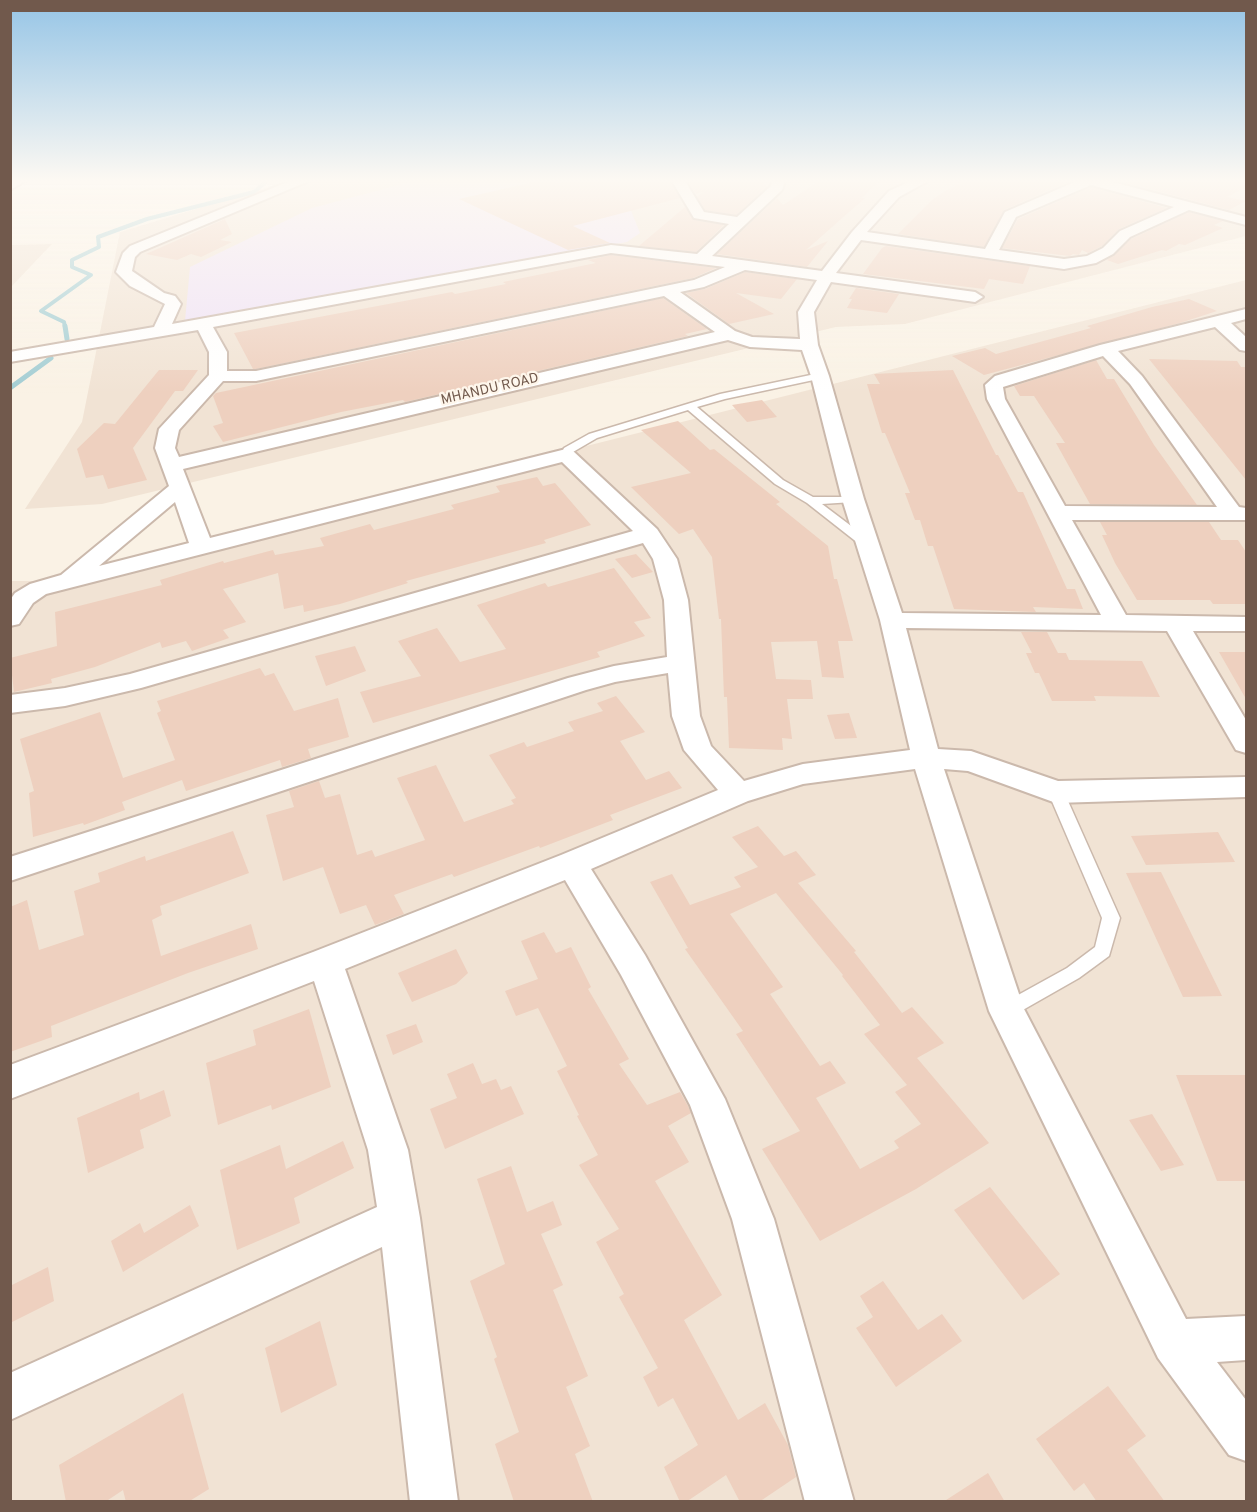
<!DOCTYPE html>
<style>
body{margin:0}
#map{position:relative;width:1257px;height:1512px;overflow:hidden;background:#faf2e5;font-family:Overpass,sans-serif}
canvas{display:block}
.frame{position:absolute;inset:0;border:12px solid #71594c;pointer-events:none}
</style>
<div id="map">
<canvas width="1257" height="1512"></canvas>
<div class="frame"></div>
</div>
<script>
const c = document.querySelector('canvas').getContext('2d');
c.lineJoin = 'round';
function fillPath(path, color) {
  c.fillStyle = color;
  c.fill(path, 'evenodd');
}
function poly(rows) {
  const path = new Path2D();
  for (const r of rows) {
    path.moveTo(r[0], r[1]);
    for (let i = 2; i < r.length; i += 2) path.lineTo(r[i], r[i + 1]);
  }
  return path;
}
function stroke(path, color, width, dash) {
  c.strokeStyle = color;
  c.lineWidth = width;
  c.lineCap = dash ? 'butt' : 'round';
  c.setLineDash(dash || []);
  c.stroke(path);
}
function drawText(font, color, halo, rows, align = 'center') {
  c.font = font + ' Overpass,sans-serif';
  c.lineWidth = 4.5;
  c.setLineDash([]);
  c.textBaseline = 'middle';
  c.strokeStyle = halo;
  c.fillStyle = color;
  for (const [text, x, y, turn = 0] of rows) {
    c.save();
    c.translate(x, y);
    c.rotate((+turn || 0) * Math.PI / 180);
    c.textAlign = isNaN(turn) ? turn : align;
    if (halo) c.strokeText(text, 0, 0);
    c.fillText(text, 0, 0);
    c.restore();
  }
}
const residential = poly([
 [288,181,1246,181,1246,236,905,324,836,327,102,504,25,509,82,422,120,232],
 [52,244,11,287,11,245],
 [1246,280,1246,1501,11,1501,10,581,50,581]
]);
const education = poly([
 [414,181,628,182,620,183,640,233,627,242,185,321,190,267,312,208]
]);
const streamFar1 = poly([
 [65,327,64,322,41,311,91,275,72,267,72,260,99,247,98,237,147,219,254,192,267,181]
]);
const stream = poly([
 [65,326,67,339],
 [10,388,51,358]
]);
const building = poly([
 [538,181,559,183,568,181,670,181,680,198,573,226,610,243,568,250,459,199],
 [688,181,763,181,767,187,736,215,705,210,697,197,703,192,696,194],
 [819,181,879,181,862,198,865,198,806,250,828,241,807,267,717,254,777,198,783,205],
 [967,181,1070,181,1004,210,984,247,898,234,932,200,945,191],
 [1120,181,1246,181,1246,187,1227,197,1246,201,1229,210],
 [1091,187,1167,208,1119,229,1102,246,1088,253,1082,250,1079,255,1073,254,1070,256,1002,248,1018,219],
 [685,207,694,220,724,225,696,252,639,246],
 [1189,212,1223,221,1214,225,1223,228,1185,245,1179,244,1166,251,1162,250,1118,264,1107,260,1131,239],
 [225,219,232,234,220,240,232,242,201,257,191,254,177,260,146,254],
 [886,246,1030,266,1023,284,989,279,984,289,863,274,882,248],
 [611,255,716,268,693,278,256,369,253,369,234,333,452,292,455,294,506,284,503,282,596,263,588,260],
 [745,272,797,279,781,299,736,293,774,314,729,324,686,293,705,289],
 [856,288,899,294,887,313,847,308,852,299,849,299],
 [663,298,707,329,685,334,688,336,405,402,403,400,341,412,223,442,213,426,223,423,213,396,216,393],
 [1189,299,1217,311,1180,323,984,375,952,356,985,348,996,354,1091,328,1087,326,1152,307],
 [1149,359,1237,361,1241,367,1246,367,1246,480],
 [1096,360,1107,379,1114,379,1154,445,1197,505,1090,504,1056,443,1065,443,1034,396,1020,396,1014,386],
 [159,370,198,370,183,391,175,391,133,448,147,480,108,489,103,475,86,478,77,449,104,423,115,424],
 [953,370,996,455,998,455,1018,492,1023,492,1067,589,1075,589,1083,609,1033,607,1036,612,954,609,933,546,928,546,920,520,915,520,905,493,910,493,885,433,882,433,867,384,880,384,874,374],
 [762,400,777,417,747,422,732,405],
 [678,421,710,450,714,449,780,502,776,504,828,546,834,579,837,579,853,641,838,641,844,678,822,677,817,641,771,642,776,679,811,680,813,699,787,699,792,739,782,738,783,750,729,748,727,697,724,697,721,619,719,619,712,557,693,529,679,534,631,487,691,473,641,430],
 [537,477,543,486,555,483,591,525,544,540,546,543,406,581,408,583,340,604,304,612,303,605,284,609,278,573,223,589,246,622,223,630,229,638,192,651,186,641,162,648,160,642,95,667,51,679,52,683,14,692,10,658,57,646,55,612,162,585,160,580,223,561,224,563,273,550,275,555,324,546,320,538,370,524,374,530,454,509,451,505,500,492,496,486],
 [1100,522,1209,522,1221,540,1238,540,1246,552,1246,604,1213,604,1210,600,1137,600,1115,563,1102,535,1107,535],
 [636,554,653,572,632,578,615,559],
 [614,568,651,618,634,622,645,636,597,652,600,657,373,723,360,692,421,676,398,641,437,628,460,662,506,649,477,605,545,583,548,587],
 [1021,632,1047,632,1058,653,1066,653,1069,660,1142,661,1160,697,1094,696,1096,701,1052,701,1039,673,1035,673,1026,653,1032,653],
 [355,646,366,671,326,686,315,656],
 [1219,652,1246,652,1246,699],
 [260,668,265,676,274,673,294,711,338,698,349,737,308,749,311,758,282,767,280,760,186,791,182,780,122,802,125,810,84,825,83,823,33,837,29,793,34,791,20,739,100,712,123,778,175,760,157,713,161,711,157,701],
 [616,696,645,732,620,741,646,780,669,771,682,788,610,815,613,820,540,848,539,846,454,877,452,874,394,895,404,914,375,925,366,905,340,914,323,867,283,881,266,815,294,807,289,791,319,781,325,798,340,794,357,855,372,850,375,857,425,840,397,778,436,765,464,822,514,804,511,800,516,798,489,755,524,742,527,747,574,731,568,722,603,711,597,703],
 [849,713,857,738,835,739,827,715],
 [758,826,784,856,796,851,816,875,798,883,856,951,854,952,902,1013,912,1007,944,1043,917,1058,989,1143,916,1189,820,1241,762,1149,800,1131,736,1034,743,1031,685,949,688,948,650,882,672,874,690,905,741,887,734,877,758,867,732,837],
 [776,893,843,975,842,976,880,1025,864,1034,907,1085,895,1092,921,1124,894,1141,899,1148,860,1169,816,1098,846,1083,830,1061,820,1066,770,994,783,987,730,914],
 [233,831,249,873,160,906,162,915,152,920,161,956,251,924,258,949,188,973,51,1026,52,1037,10,1052,10,907,27,900,39,950,84,935,74,891,100,882,98,873,145,856,146,861],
 [1218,832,1235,862,1146,865,1131,836],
 [1161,872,1222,996,1183,997,1126,873],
 [544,932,556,953,571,947,591,987,588,989,629,1059,619,1064,647,1105,680,1092,688,1106,691,1113,668,1126,689,1162,655,1181,722,1295,684,1320,738,1420,765,1403,788,1445,796,1477,759,1502,740,1502,726,1475,686,1502,680,1502,664,1467,698,1445,673,1398,658,1407,643,1377,658,1368,619,1297,624,1294,596,1242,619,1229,579,1165,598,1155,577,1116,579,1115,557,1071,567,1066,538,1008,516,1016,505,991,538,979,521,941],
 [456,949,468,973,456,984,412,1002,398,973],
 [309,1009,331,1087,272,1110,271,1105,218,1125,206,1063,256,1045,253,1030],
 [416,1024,423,1042,393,1055,386,1035],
 [473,1063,482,1084,496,1079,501,1090,511,1086,524,1114,445,1149,430,1109,457,1098,447,1074],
 [1176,1075,1246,1075,1246,1181,1217,1181],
 [164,1090,171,1116,140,1130,144,1148,88,1173,77,1118,139,1092,140,1100],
 [1152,1114,1184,1165,1161,1171,1129,1120],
 [343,1141,354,1168,294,1198,300,1223,237,1250,220,1170,280,1145,286,1169],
 [511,1166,527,1212,553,1201,562,1225,541,1234,563,1285,553,1290,588,1376,566,1387,590,1446,575,1454,593,1502,514,1502,495,1444,519,1432,494,1359,497,1357,470,1281,505,1264,477,1179],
 [990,1187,1060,1274,1023,1300,954,1210],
 [190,1205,199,1226,123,1272,111,1241,140,1223,144,1233],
 [48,1267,54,1301,10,1323,10,1286],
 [883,1281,918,1330,942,1314,962,1341,896,1387,856,1328,873,1317,860,1296],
 [320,1321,337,1385,281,1413,265,1348],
 [1108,1386,1146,1436,1127,1450,1165,1502,1097,1502,1084,1483,1074,1491,1036,1439],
 [183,1393,209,1489,188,1502,126,1502,123,1490,105,1502,66,1502,59,1465],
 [988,1473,1005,1502,943,1502]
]);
const service = poly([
 [820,373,823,374,823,378,725,399,697,407,783,480,813,497,857,497,857,501,853,502,822,504,871,541,871,547,863,547,807,503,775,484,688,410,597,438,573,452,570,457,562,457,561,455,564,448,589,434,720,394,820,373],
 [1056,786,1061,788,1064,792,1120,918,1109,956,1079,978,1007,1019,1000,1017,998,1011,1000,1005,1067,968,1095,947,1102,918,1048,792,1051,788,1056,786]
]);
const minor = poly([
 [10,181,25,181,10,190,10,181],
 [290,181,309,181,140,252,135,257,132,271,164,293,175,296,181,304,172,324,611,245,697,254,729,224,694,218,672,181,685,181,704,212,737,217,771,186,772,181,785,181,782,190,712,256,822,271,852,232,889,191,911,181,928,181,899,197,867,232,985,249,1005,212,1077,181,1109,181,1246,217,1246,225,1189,210,1130,237,1113,254,1096,263,1064,269,861,240,836,273,975,292,983,297,975,302,831,282,814,312,818,345,829,376,864,499,902,613,1101,615,987,399,985,385,995,376,1100,345,1246,309,1246,319,1231,323,1246,337,1246,351,1240,350,1215,327,1118,351,1142,376,1239,507,1246,508,1246,520,1072,520,1126,615,1246,617,1246,631,1193,631,1246,720,1246,753,1236,750,1167,631,906,628,938,749,971,751,1058,781,1246,777,1246,797,1056,803,968,771,944,769,1024,1009,1186,1319,1246,1316,1246,1360,1217,1362,1246,1400,1246,1461,1229,1455,1158,1358,989,1011,915,769,803,784,748,801,591,869,645,955,725,1099,774,1219,854,1502,805,1502,732,1219,690,1105,621,975,565,880,345,969,408,1150,420,1218,458,1502,410,1502,382,1247,10,1420,10,1373,377,1207,368,1150,314,981,10,1099,10,1065,313,952,561,855,718,790,684,750,672,716,668,673,615,682,586,690,10,881,10,857,568,678,614,666,667,657,664,600,653,559,643,543,141,688,65,706,10,713,10,695,65,688,130,674,633,531,562,462,46,594,33,603,19,624,10,626,10,600,15,593,30,584,61,575,169,486,155,448,159,429,209,375,209,352,198,330,10,362,10,352,154,327,165,304,130,286,116,272,123,253,130,246,290,181],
 [1091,185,1174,207,1120,231,1103,248,1087,256,1064,259,999,250,1016,217,1091,185],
 [611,253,725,267,694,280,256,371,227,371,227,352,213,327,611,253],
 [745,270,817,280,798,312,800,339,752,337,735,331,680,292,704,287,745,270],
 [664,296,715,332,179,457,175,448,179,430,223,381,256,381,664,296],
 [728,340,750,347,802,350,811,376,842,499,880,620,910,750,803,764,744,781,711,746,700,716,688,600,677,559,657,529,573,451,566,449,210,538,183,469,728,340],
 [1103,356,1130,384,1217,507,1065,506,1005,399,1003,387,1103,356],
 [175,502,189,543,99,566,175,502]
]);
const farStreetnames = [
 ["MHANDU ROAD",490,390,-13]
];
fillPath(residential, '#f1e3d4');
fillPath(education, '#efe2f7');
stroke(streamFar1, '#a2cdd3', 4);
stroke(stream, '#a2cdd3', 5);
fillPath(building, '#eed0bf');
stroke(service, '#cbb9ac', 3);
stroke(minor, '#cbb9ac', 4);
fillPath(service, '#fff');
fillPath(minor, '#fff');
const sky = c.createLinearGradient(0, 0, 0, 393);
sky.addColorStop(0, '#96c5e6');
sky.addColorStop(0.46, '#fdf9f3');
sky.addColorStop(1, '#fdf9f300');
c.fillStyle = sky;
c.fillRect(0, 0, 1257, 393);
drawText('14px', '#71594c', '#fef6eb', farStreetnames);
</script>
